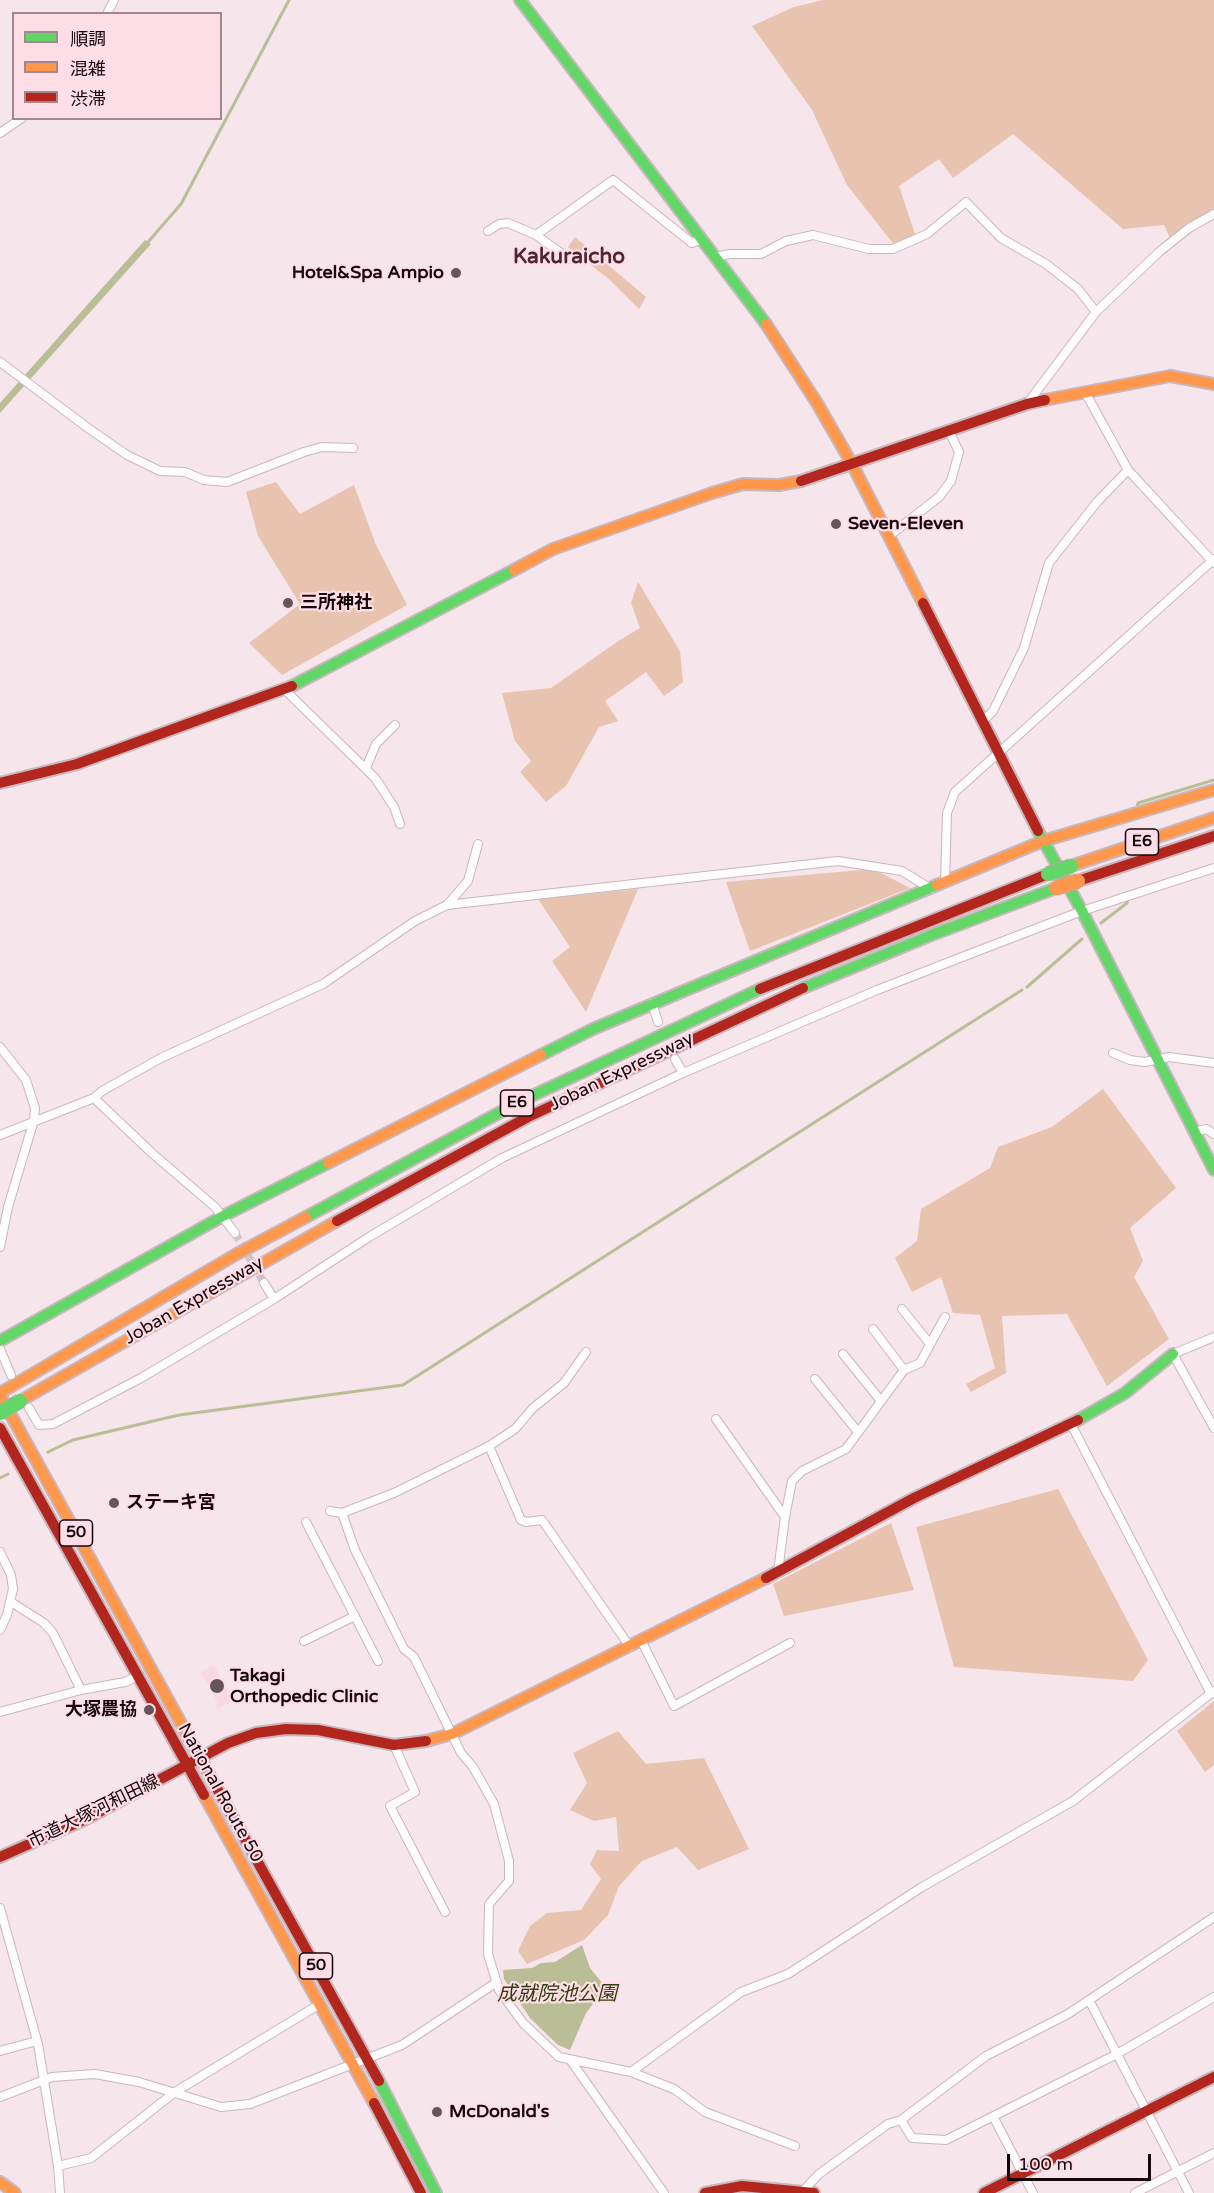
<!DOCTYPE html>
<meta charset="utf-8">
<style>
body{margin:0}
#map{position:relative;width:1214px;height:2193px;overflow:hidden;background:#f6e5ea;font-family:"Varela Round","Noto Sans JP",sans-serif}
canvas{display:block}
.legend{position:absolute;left:12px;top:12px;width:210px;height:108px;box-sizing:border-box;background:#fddee7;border:2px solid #a18890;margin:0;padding:8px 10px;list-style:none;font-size:18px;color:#17070d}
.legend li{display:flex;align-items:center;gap:12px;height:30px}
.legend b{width:30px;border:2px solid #a18890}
.scale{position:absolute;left:1007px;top:2154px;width:144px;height:27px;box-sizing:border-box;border:3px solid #17070d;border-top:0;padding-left:8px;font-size:18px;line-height:21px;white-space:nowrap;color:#17070d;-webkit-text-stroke:4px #fddee7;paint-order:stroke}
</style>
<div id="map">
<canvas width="1214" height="2193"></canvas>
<ul class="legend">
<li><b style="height:8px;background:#63d668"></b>順調</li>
<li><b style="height:8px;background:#ff974d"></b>混雑</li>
<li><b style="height:8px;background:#b3261e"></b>渋滞</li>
</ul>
<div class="scale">100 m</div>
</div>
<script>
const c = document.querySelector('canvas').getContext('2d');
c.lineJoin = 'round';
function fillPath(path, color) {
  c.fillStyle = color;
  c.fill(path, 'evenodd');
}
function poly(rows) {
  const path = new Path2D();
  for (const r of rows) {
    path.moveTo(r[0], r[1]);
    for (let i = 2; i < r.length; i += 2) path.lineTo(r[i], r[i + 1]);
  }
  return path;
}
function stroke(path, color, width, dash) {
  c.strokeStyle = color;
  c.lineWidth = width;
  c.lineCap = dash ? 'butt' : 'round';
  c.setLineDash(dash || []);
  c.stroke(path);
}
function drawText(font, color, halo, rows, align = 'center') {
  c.font = font + ' "Varela Round","Noto Sans JP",sans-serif';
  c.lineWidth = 4.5;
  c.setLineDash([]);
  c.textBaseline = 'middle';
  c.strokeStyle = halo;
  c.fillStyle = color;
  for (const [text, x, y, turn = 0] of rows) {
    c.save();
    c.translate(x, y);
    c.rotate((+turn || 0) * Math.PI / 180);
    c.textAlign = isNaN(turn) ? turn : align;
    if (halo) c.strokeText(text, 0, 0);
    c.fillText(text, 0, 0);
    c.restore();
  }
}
const built = poly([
 [214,1665,233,1700,218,1709,215,1704,218,1703,201,1672]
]);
const green = poly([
 [823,0,1214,0,1214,210,1170,238,1164,225,1123,229,1013,134,953,178,939,159,899,186,916,237,895,246,847,185,812,110,752,26,794,7],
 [575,237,646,297,639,309,610,280,568,247],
 [276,482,300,514,354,485,376,545,407,605,282,675,249,643,300,604,258,536,246,492],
 [638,582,680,651,683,682,664,696,646,672,605,701,618,721,599,727,566,786,546,802,520,772,531,761,515,741,502,693,551,688,617,642,640,628,631,603],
 [873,869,910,888,750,951,726,882],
 [638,889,586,1012,552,961,570,947,538,899],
 [1103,1089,1176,1188,1130,1228,1143,1261,1134,1277,1169,1339,1107,1386,1067,1314,1002,1316,1006,1373,971,1392,966,1384,995,1368,980,1315,953,1313,941,1277,912,1292,895,1258,917,1241,921,1209,990,1168,998,1147,1052,1127],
 [1058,1489,1148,1660,1133,1681,954,1667,916,1527],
 [891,1523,914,1590,784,1616,773,1584],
 [1214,1701,1214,1765,1205,1772,1177,1731],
 [618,1731,646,1764,704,1758,749,1849,698,1870,677,1847,642,1861,619,1886,608,1915,584,1940,527,1964,518,1951,530,1926,547,1913,581,1910,601,1879,590,1864,597,1850,619,1851,616,1817,594,1821,570,1810,587,1783,573,1753]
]);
const water = poly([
 [145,240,151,244,0,413,0,403],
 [582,1945,590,1968,603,1984,600,1987,602,1992,586,2013,570,2050,558,2045,530,2018,504,1979,503,1970,532,1968,541,1963,555,1962]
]);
const stream = poly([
 [148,242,181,204,289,0],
 [1137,808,1138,803,1214,780],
 [1101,923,1127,903,1127,900],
 [1027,987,1082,939],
 [48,1452,73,1440,179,1415,403,1385,1022,990],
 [0,1478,8,1474]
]);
const streetTunnel = poly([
 [235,1233,264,1283]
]);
const street = poly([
 [107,14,114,0],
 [0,133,22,118],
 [488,231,499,224,508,223,536,235,569,259],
 [536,235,613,180,692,243,702,239],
 [715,257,730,254,761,254,786,241,813,235,869,249,893,249,927,234,966,202,1001,238,1046,264,1078,289,1096,312],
 [0,362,88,428,127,455,160,471,185,472,204,480,227,482,304,452,322,447,353,448],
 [1085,392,1128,470,1214,563],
 [1027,404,1096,312,1159,252,1189,228,1214,214],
 [889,536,939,497,951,481,959,452,950,433],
 [285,690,375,778,394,807,400,824],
 [984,720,993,711,1024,648,1049,563,1097,502,1128,470],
 [366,768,376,744,395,725],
 [945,882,947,813,955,792,1214,559],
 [447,905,468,881,478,844],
 [652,1003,658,1022],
 [0,1047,26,1080,35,1108,34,1120,8,1207,0,1247],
 [1113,1053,1130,1060,1145,1062,1169,1057,1214,1063],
 [675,1059,683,1073],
 [94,1098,102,1091,161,1058,323,984,415,921,447,905,838,861,902,871,931,889],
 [1194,1132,1206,1129,1214,1134],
 [0,1135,94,1098,153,1154,215,1207,235,1233],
 [264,1283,274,1299],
 [902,1309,930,1344],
 [873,1329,904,1370],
 [1214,1337,1173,1354,1214,1428],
 [0,1349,11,1375],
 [843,1354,881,1401],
 [815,1379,858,1432],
 [29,1408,39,1425,53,1424,141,1378,274,1299,369,1237,502,1158,683,1073,877,990,988,947,1082,911,1214,868],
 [716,1419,785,1517,778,1572],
 [1071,1424,1211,1694],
 [489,1446,521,1520,526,1522,542,1520,630,1647],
 [330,1511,342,1513,394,1493,489,1446,515,1429,533,1408,564,1383,586,1352],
 [342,1513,355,1550,404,1649,414,1657,461,1753,473,1767,494,1804,509,1861,509,1881,489,1904,488,1954,499,1990,523,2023,559,2057,631,2072,674,2089,705,2112,795,2146],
 [785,1517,792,1481,802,1471,846,1449,904,1370,920,1363,945,1317],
 [306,1522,378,1661],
 [0,1552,11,1575,13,1589,7,1615,0,1630],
 [11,1602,44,1623,53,1633,81,1690],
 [304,1641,355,1616],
 [642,1642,674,1706,790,1643],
 [0,1712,81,1690,125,1682,138,1676],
 [394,1745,415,1792,390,1806,445,1912],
 [0,1908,38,2044,58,2166,60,2193],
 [1089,2000,1189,2193],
 [0,2051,37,2041],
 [571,2061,664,2193],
 [631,2072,741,1992,788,1974,922,1887,1073,1801,1214,1691],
 [0,2097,52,2077,95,2074,139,2082,221,2107,250,2104,402,2045,497,1982],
 [994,2118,1033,2193],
 [901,2120,912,2138,946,2140,1117,2054,1214,1997],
 [58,2166,91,2158,175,2092,320,2004],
 [802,2192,819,2174,888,2124,901,2120,986,2056,1068,2014,1214,1917],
 [1135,2193,1214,2153]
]);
const fast = poly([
 [520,0,766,324],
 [292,686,514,570],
 [1038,831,1082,911,1214,1170],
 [803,988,929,936,1056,888],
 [541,1055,593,1029,937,885],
 [306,1217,521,1101,760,989],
 [0,1341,223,1216,328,1163],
 [1078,1420,1125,1393,1173,1354],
 [379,2081,436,2193]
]);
const slow = poly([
 [766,324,817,403,852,464,923,603],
 [1045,400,1170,376,1214,384],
 [514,570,553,549,712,493,743,484,779,485,801,481],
 [1071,866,1214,818],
 [937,885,1043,841,1214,790],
 [328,1163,541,1055],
 [0,1393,235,1255,306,1217],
 [2,1399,194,1747],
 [20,1401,337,1221],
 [426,1741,452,1734,766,1578],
 [204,1795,374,2103],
 [0,2182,15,2193]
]);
const jam = poly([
 [801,481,1027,404,1045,400],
 [923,603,1038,831],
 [0,783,77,764,292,686],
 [1078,881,1214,836],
 [760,989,1048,874],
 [337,1221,528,1117,803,988],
 [0,1428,204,1795],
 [766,1578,914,1498,1078,1420],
 [194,1747,379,2081],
 [0,1857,86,1819,228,1743,256,1733,286,1729,318,1730,394,1745,426,1741],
 [374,2103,421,2193],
 [705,2193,742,2186,814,2193],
 [984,2193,1214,2077]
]);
const fastBridge = poly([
 [1048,874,1071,866],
 [0,1413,20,1401]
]);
const slowBridge = poly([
 [1056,888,1078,881]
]);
const markers = [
 [456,273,6,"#65555a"],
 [836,524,6,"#65555a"],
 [288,603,6,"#65555a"],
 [114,1503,6,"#65555a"],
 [217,1686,8,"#65555a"],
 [149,1710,6,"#65555a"],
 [437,2112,6,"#65555a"]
];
const shields = [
 [1142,842,33],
 [517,1103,33],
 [76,1533,33],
 [316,1966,33]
];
const shieldNames = [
 ["E6",1142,842],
 ["E6",517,1103],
 ["50",76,1533],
 ["50",316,1966]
];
const poiNames = [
 ["Hotel&Spa Ampio",444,273,"right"],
 ["Seven-Eleven",848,524],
 ["三所神社",300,603],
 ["ステーキ宮",126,1503],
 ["Takagi",230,1676],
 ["Orthopedic Clinic",230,1697],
 ["大塚農協",137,1710,"right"],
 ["McDonald's",449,2112]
];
const streetNames = [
 ["Joban Expressway",622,1072,-26],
 ["Joban Expressway",194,1301,-30],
 ["National Route 50",220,1793,61],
 ["市道大塚河和田線",94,1812,-26]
];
const waterNames = [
 ["成就院池公園",557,1995]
];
const quarterNames = [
 ["Kakuraicho",569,257]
];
fillPath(built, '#f9d8e2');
fillPath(green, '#e8c3b0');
fillPath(water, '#babe96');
stroke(stream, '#babe96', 3);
stroke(streetTunnel, '#d5c4c9', 8, [8, 4]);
stroke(street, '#c8b7bc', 10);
stroke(fast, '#c8b7bc', 14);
stroke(slow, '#c8b7bc', 14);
stroke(jam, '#c8b7bc', 14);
stroke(street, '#fefbfc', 8);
stroke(fast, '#63d668', 10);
stroke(slow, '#ff974d', 10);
stroke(jam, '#b3261e', 10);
stroke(fastBridge, '#c0a8b0', 16, []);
stroke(slowBridge, '#c0a8b0', 16, []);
stroke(fastBridge, '#63d668', 14);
stroke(slowBridge, '#ff974d', 14);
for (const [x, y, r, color] of markers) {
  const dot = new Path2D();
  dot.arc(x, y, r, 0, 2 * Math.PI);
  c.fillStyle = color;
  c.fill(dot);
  stroke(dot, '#fddee7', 2);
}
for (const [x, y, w] of shields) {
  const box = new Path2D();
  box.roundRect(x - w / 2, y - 13, w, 26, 4.5);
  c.fillStyle = '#fddee7';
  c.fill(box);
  stroke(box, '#17070d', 1.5);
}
drawText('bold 16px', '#17070d', null, shieldNames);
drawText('bold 18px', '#17070d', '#fddee7', poiNames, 'left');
drawText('18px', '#17070d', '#fddee7', streetNames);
drawText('italic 20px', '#343d0e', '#fddee7', waterNames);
drawText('bold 21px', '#4c2633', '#fddee7', quarterNames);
</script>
